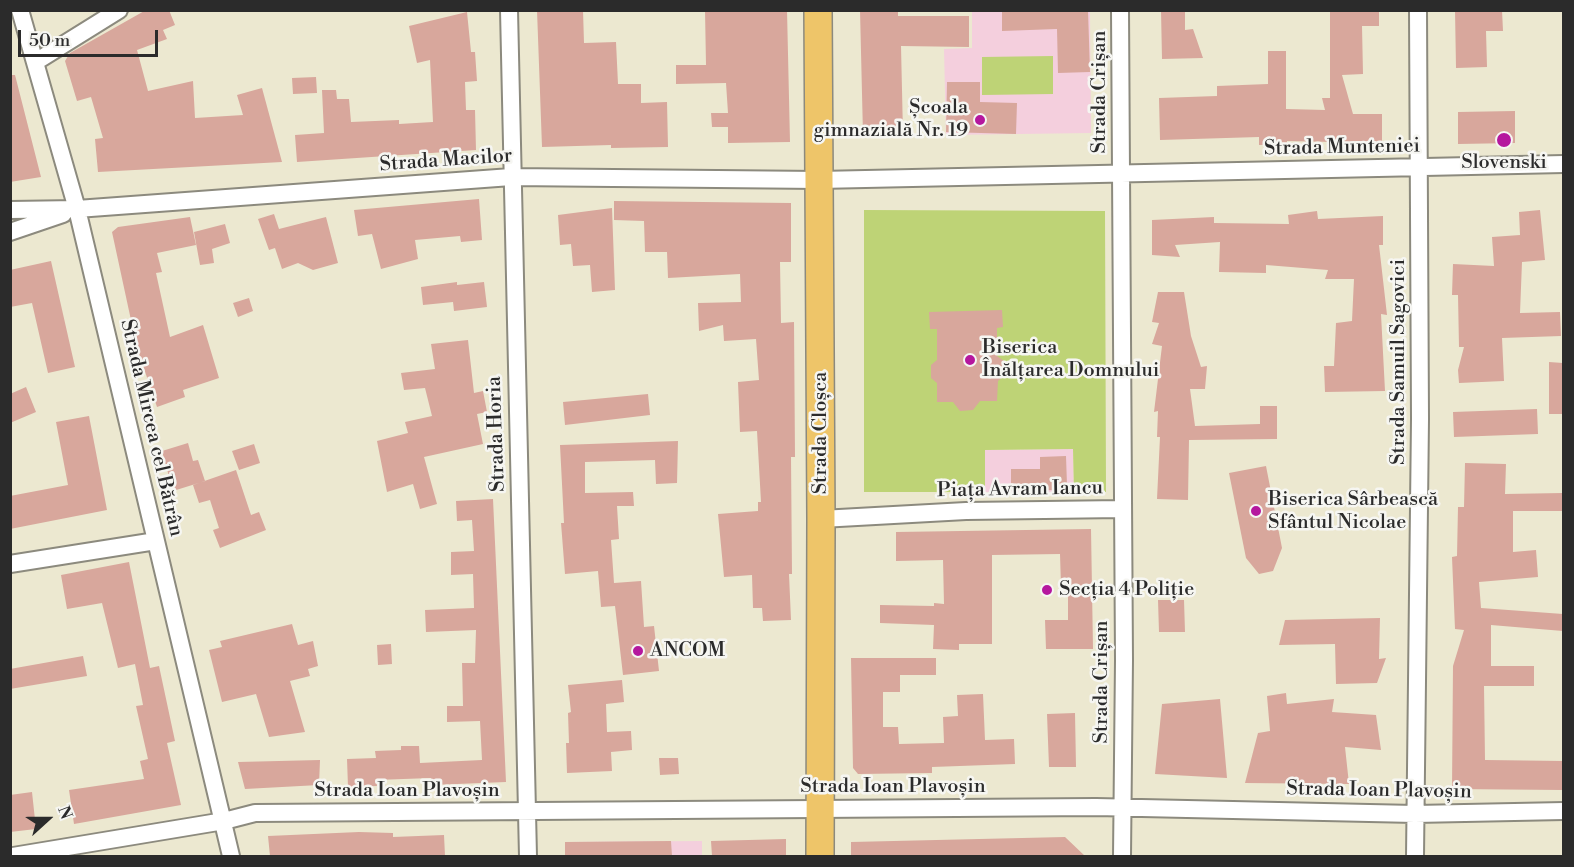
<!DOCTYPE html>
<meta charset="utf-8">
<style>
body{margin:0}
#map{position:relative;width:1574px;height:867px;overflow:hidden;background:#ece8d0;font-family:"Libre Bodoni",serif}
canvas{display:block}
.frame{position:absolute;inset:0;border:12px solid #2b2b2b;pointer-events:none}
.north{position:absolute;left:18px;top:789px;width:60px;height:60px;-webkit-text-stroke:4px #f6f6f2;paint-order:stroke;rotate:69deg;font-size:16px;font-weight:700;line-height:24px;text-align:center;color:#2b2b2b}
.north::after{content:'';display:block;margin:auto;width:21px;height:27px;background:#2b2b2b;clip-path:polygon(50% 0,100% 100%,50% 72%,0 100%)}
.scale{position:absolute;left:18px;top:30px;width:140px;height:27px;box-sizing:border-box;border:3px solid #2b2b2b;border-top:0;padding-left:8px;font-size:18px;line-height:21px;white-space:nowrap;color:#2b2b2b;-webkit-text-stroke:4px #f6f6f2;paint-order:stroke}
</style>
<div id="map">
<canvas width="1574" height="867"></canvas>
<div class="frame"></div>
<div class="north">N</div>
<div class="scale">50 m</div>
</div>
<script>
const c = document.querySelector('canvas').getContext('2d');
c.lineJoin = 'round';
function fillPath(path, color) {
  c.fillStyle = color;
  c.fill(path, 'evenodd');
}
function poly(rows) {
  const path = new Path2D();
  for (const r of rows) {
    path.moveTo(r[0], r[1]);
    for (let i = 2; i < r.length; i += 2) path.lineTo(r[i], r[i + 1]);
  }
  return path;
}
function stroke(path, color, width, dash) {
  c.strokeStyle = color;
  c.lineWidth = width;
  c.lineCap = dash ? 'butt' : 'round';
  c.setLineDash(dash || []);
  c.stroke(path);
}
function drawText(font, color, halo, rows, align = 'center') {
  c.font = font + ' "Libre Bodoni",serif';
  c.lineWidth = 5;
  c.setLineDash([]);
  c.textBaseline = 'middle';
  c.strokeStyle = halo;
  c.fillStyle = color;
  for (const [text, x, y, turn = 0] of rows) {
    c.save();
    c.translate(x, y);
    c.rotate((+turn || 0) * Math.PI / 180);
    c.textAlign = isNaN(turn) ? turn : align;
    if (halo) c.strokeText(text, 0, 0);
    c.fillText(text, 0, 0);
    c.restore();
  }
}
const built = poly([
 [972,11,1090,11,1091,133,946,135,944,49,972,48],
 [1073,449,1074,493,985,492,985,450],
 [702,841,702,856,565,856,565,842]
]);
const green = poly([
 [1053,56,1053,94,982,95,982,57],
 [864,210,1105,211,1106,492,1074,493,1073,449,985,450,985,492,864,492]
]);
const building = poly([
 [146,10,169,10,175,25,163,30,167,39,137,50,148,91,193,81,195,118,243,115,237,95,262,88,282,162,98,172,95,139,103,138,91,97,77,101,65,61,70,53],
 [537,10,583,10,584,43,616,42,618,84,641,84,641,103,667,102,668,147,611,148,611,145,542,147],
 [705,10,787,10,790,142,728,143,728,127,712,127,711,113,728,113,726,83,676,84,676,65,706,65],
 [860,10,898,10,898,16,969,16,969,47,901,46,903,134,863,135],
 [1002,10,1088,10,1090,72,1058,73,1057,29,1002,31],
 [1161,10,1185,10,1185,30,1193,29,1203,58,1162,59],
 [1330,10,1379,10,1379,26,1362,26,1363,74,1342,75,1353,114,1382,114,1382,143,1287,141,1287,144,1259,145,1259,137,1160,140,1159,98,1217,96,1217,86,1268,84,1268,51,1286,51,1286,109,1325,110,1322,98,1330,98],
 [1455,10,1502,10,1503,31,1486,31,1487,67,1456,68],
 [467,12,471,52,475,52,477,81,465,82,466,110,475,110,476,150,297,162,295,135,324,133,322,90,336,90,337,99,349,99,351,122,399,120,399,124,433,122,430,60,417,63,409,26],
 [10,75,15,75,41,177,10,182],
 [316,77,317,93,293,94,292,78],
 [947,82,980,82,980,102,1017,103,1016,134,946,132],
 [1515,111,1515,143,1458,144,1458,112],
 [479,199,482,240,461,242,460,236,415,240,418,259,381,269,372,234,358,236,354,210],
 [614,201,791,203,791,262,780,262,781,323,794,322,795,457,791,457,792,574,789,574,791,620,763,621,762,608,753,608,752,575,724,577,718,514,758,511,758,502,761,502,757,431,740,432,738,382,759,380,756,339,724,341,723,325,699,331,698,303,741,302,740,274,668,278,667,252,645,252,644,221,614,220],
 [612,208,615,290,592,292,590,265,573,266,571,244,560,245,558,215],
 [1540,210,1545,260,1522,262,1520,313,1560,312,1561,336,1502,338,1504,381,1459,383,1458,370,1464,347,1459,347,1458,295,1452,295,1453,264,1494,266,1492,237,1520,235,1519,212],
 [1317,211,1318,219,1383,216,1383,245,1379,245,1387,315,1381,314,1385,391,1325,392,1324,366,1334,366,1336,323,1352,321,1354,279,1325,279,1328,270,1266,265,1266,273,1219,272,1220,242,1175,245,1180,257,1152,255,1152,220,1214,217,1214,223,1289,224,1288,215],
 [274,214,279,229,326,217,338,263,313,270,298,263,282,269,275,248,269,250,258,219],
 [190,217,196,245,157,253,162,272,156,273,170,337,203,325,219,378,183,390,185,397,157,407,137,348,112,232,118,227],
 [225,224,230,243,212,249,214,263,200,265,194,232],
 [51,261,75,367,48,373,32,303,10,307,10,270],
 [457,282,457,285,484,282,487,307,454,311,453,302,423,305,421,287],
 [1158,292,1184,292,1191,336,1201,367,1207,366,1205,389,1190,389,1195,426,1260,424,1260,406,1277,406,1277,439,1189,440,1188,500,1157,499,1160,437,1157,437,1158,411,1154,412,1162,346,1152,344,1159,323,1152,322],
 [249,298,253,311,238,317,233,303],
 [1002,310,1003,327,997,328,997,356,1004,361,1005,375,998,381,997,401,980,401,973,410,960,411,953,402,937,402,937,383,931,378,931,365,937,360,937,329,930,329,929,312],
 [468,340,474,393,483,391,487,412,477,414,483,444,424,457,437,504,420,509,413,484,387,492,377,441,408,433,405,422,432,416,425,388,404,390,401,373,435,369,431,344],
 [1549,362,1563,363,1563,414,1549,414],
 [26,387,36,412,10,423,10,394],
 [648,394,650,415,565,425,563,402],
 [1537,409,1538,434,1454,437,1453,412],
 [89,416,107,510,10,529,10,496,68,485,56,422],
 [678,441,677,483,656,484,655,460,585,462,585,493,633,492,634,506,617,506,619,539,611,540,614,583,641,581,644,627,654,626,659,671,623,675,615,606,601,607,598,571,565,574,561,523,564,523,560,445],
 [188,443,193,461,198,460,205,481,173,491,162,451],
 [254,444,260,463,239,470,232,451],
 [1066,456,1067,485,1056,485,1056,490,1011,491,1011,469,1040,469,1040,457],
 [1465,463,1506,464,1505,494,1563,493,1563,511,1513,511,1513,552,1536,550,1538,577,1479,582,1481,608,1563,614,1563,631,1491,625,1491,666,1534,666,1534,686,1484,686,1485,760,1563,761,1563,790,1452,789,1453,666,1464,630,1455,629,1452,557,1457,556,1458,507,1464,507],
 [1266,466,1282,548,1273,571,1259,574,1246,558,1229,473],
 [236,470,251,515,259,512,266,530,220,548,213,530,219,528,210,500,199,503,193,485],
 [493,499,506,782,432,785,431,778,376,780,377,786,348,787,347,759,376,758,375,751,401,750,401,746,419,746,420,763,482,760,480,721,447,722,447,706,463,706,462,663,475,663,476,630,426,632,425,610,474,608,473,574,451,575,451,552,474,551,472,520,457,521,456,501],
 [1091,529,1093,649,1046,649,1045,620,1068,620,1068,586,1061,586,1060,554,992,555,992,644,959,644,959,650,933,649,934,625,880,623,880,605,934,606,934,603,944,604,943,560,896,561,896,532],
 [129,562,150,668,159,666,175,741,167,743,181,805,74,824,69,790,144,779,140,761,148,759,136,706,143,705,135,664,118,668,102,603,67,609,61,575],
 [1158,600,1184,600,1185,632,1159,632],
 [1380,618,1379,659,1386,658,1377,683,1336,684,1335,644,1279,645,1285,620],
 [292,624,298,645,313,641,318,666,308,669,310,676,290,681,305,732,269,737,256,694,222,702,209,650,222,647,220,641],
 [391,644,392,664,378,665,377,645],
 [83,656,87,676,10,689,10,669],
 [851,658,936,658,936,675,900,675,900,692,883,692,883,727,898,727,899,744,944,743,943,717,958,716,957,695,983,694,985,740,1014,739,1015,764,932,767,932,773,858,774,853,768],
 [622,680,624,702,606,704,607,732,631,731,632,750,611,752,612,771,567,773,566,743,569,743,568,713,571,712,568,685],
 [1286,693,1287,704,1334,699,1332,712,1376,715,1381,750,1345,747,1349,784,1245,783,1258,733,1270,731,1267,696],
 [1220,699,1227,778,1155,774,1162,704],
 [1075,713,1076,767,1049,767,1047,714],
 [659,758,678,758,679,774,660,775],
 [320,760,319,785,245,789,238,762],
 [32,792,36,829,10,832,10,795],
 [359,832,393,833,393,837,444,835,445,856,270,856,268,836],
 [1065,837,1085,856,851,856,851,842],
 [786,839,786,856,712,856,711,841],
 [671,841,672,856,565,856,565,842]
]);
const street = poly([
 [20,10,77,209,231,856],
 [509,10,528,856],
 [1120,10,1124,660,1122,856],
 [37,61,119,10],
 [10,210,77,209,511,177,819,180,1564,164],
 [10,232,63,214],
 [821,519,966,511,1122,509],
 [10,564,156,541],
 [13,856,224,821,255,813,1096,807,1415,814,1564,811],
 [1415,856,1420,419,1418,10]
]);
const primary = poly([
 [818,10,821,519,820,856]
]);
const markers = [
 [980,120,6,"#b5179e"],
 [1504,140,8,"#b5179e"],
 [970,360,6,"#b5179e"],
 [1256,511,6,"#b5179e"],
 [1047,590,6,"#b5179e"],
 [638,651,6,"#b5179e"]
];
const streetNames = [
 ["Strada Crișan",1100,92,-90],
 ["Strada Munteniei",1342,148,-1],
 ["Strada Macilor",446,161,-4],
 ["Strada Samuil Sagovici",1399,362,-90],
 ["Strada Mircea cel Bătrân",151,428,77],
 ["Strada Cloșca",821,433,-90],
 ["Strada Horia",497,434,-92],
 ["Piața Avram Iancu",1020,490,-1],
 ["Strada Crișan",1102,682,-90],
 ["Strada Ioan Plavoșin",893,787],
 ["Strada Ioan Plavoșin",407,791],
 ["Strada Ioan Plavoșin",1379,791,1]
];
const poiNames = [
 ["Școala",968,108,"right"],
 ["gimnazială Nr. 19",968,131,"right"],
 ["Slovenski",1504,163,"center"],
 ["Biserica",982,348],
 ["Înălțarea Domnului",982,371],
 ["Biserica Sârbească",1268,500],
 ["Sfântul Nicolae",1268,523],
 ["Secția 4 Poliție",1059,590],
 ["ANCOM",650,651]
];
fillPath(built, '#f4cfdd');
fillPath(green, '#bed376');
fillPath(building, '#d8a79c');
stroke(street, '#8c8a7e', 20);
stroke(primary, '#8c8a7e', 30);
stroke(street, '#fff', 16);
stroke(primary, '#eec569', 27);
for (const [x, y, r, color] of markers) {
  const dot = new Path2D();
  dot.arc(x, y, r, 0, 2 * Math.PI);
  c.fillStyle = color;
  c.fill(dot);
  stroke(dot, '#f6f6f2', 2);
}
drawText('20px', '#2b2b2b', '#f6f6f2', streetNames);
drawText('20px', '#2b2b2b', '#f6f6f2', poiNames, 'left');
</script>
